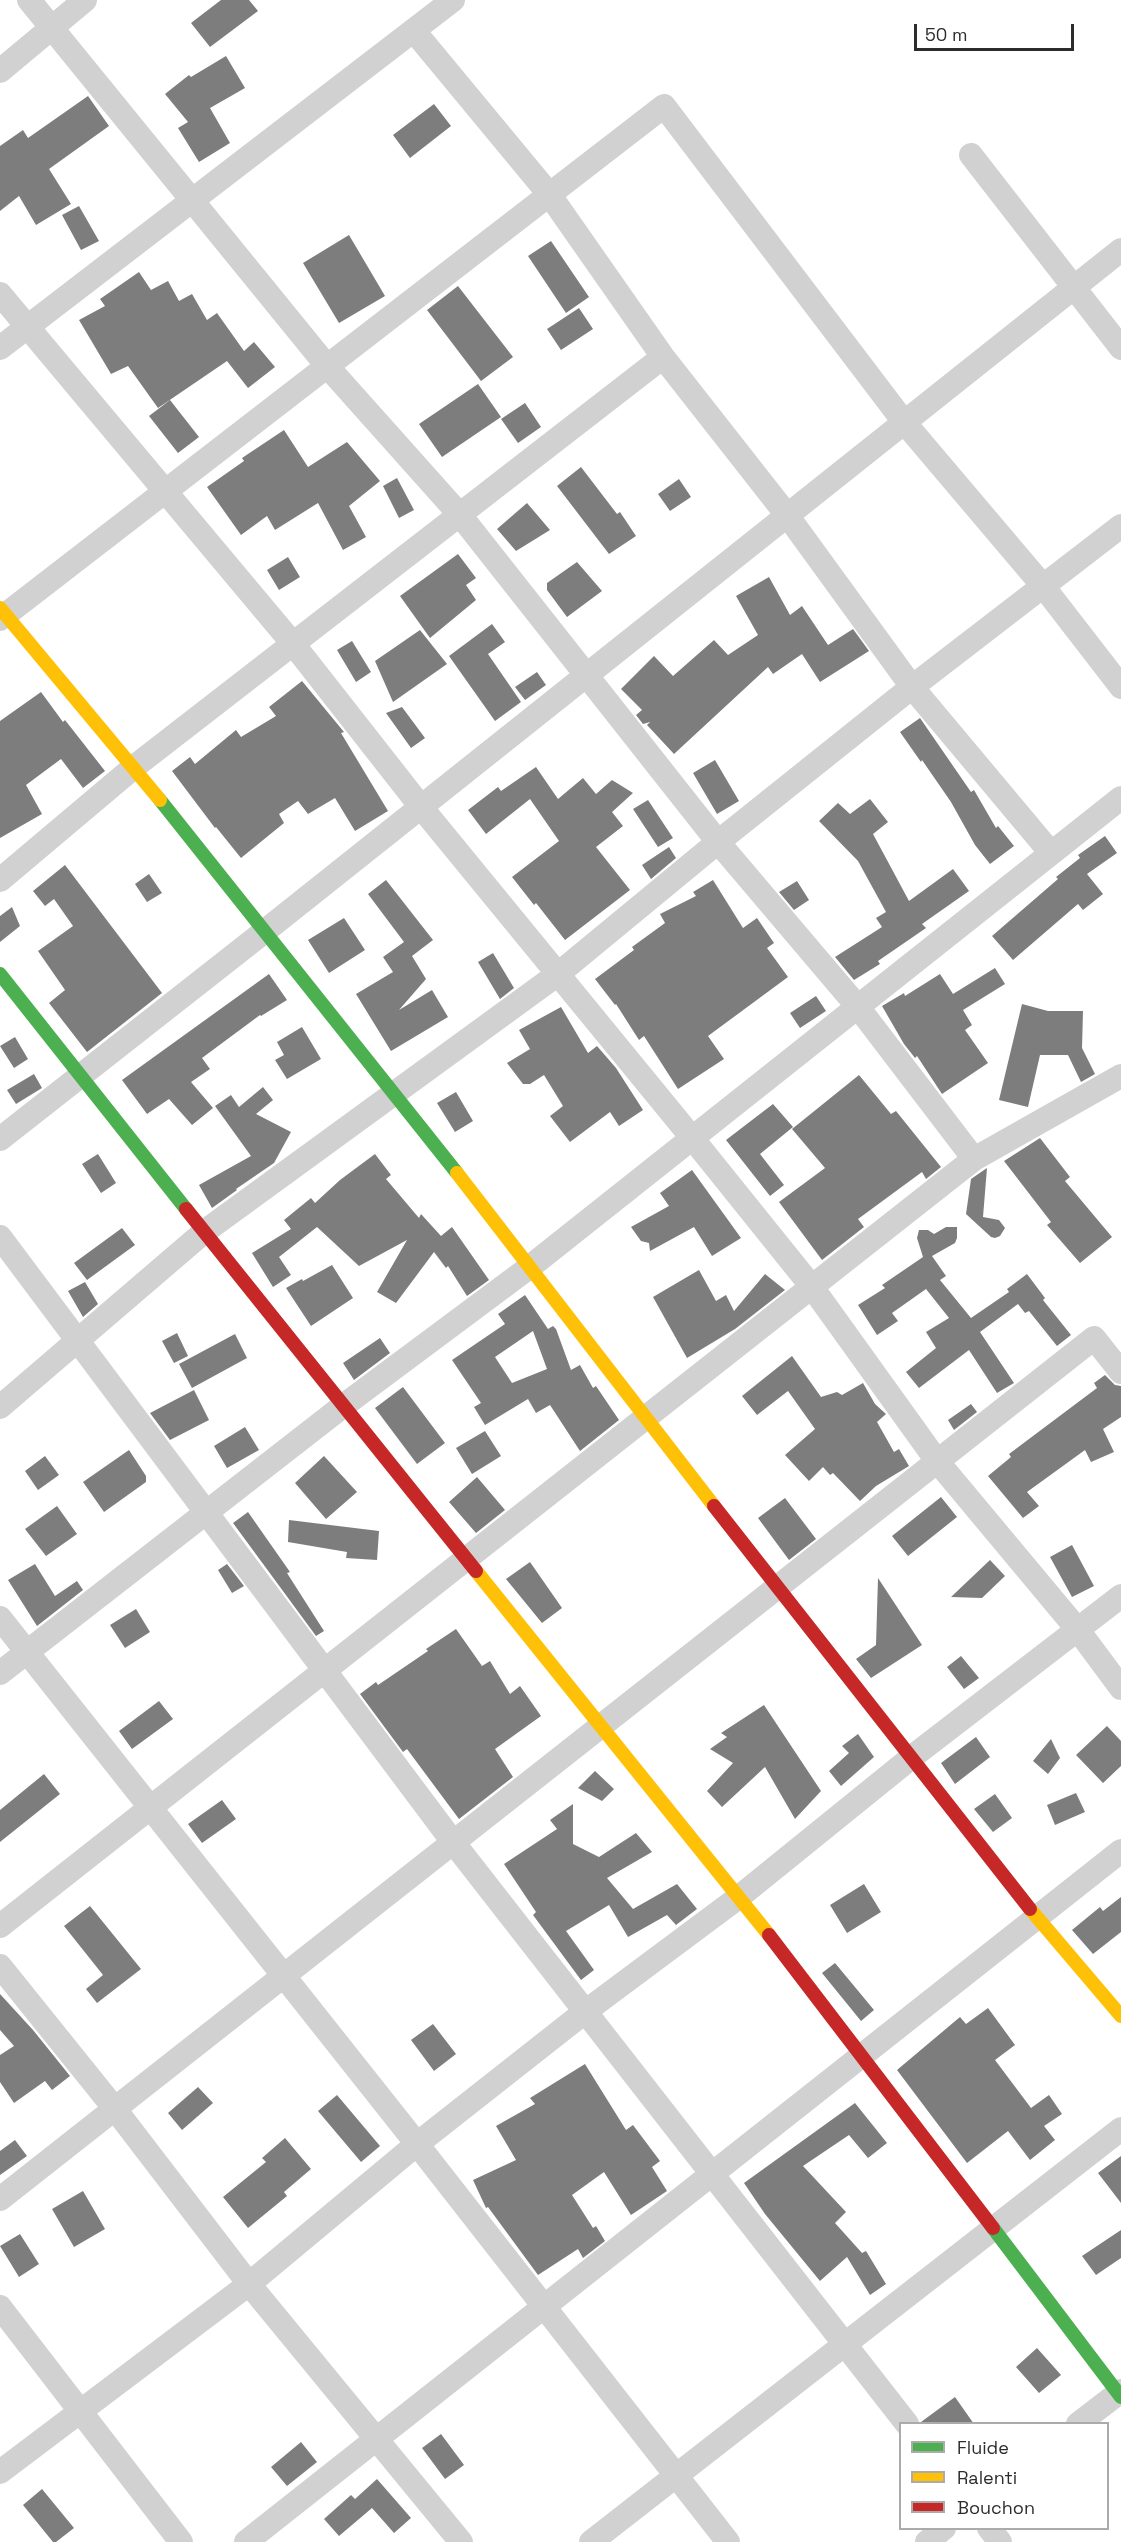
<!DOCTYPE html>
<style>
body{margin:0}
#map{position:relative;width:1121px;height:2542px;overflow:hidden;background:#fff;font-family:"Space Grotesk",sans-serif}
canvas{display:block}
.legend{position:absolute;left:899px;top:2422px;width:210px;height:108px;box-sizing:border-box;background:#fff;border:2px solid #ababab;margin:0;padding:8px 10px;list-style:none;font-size:18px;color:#2c2c2c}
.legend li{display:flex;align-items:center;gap:12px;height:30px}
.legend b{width:30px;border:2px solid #ababab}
.scale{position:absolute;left:914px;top:24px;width:160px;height:27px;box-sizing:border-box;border:3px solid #2c2c2c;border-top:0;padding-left:8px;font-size:18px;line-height:21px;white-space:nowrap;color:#2c2c2c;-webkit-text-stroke:4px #fff;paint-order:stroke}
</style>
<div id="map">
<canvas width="1121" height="2542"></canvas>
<ul class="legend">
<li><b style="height:8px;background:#4caf50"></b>Fluide</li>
<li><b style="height:8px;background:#ffc107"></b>Ralenti</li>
<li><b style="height:8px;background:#c62828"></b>Bouchon</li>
</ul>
<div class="scale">50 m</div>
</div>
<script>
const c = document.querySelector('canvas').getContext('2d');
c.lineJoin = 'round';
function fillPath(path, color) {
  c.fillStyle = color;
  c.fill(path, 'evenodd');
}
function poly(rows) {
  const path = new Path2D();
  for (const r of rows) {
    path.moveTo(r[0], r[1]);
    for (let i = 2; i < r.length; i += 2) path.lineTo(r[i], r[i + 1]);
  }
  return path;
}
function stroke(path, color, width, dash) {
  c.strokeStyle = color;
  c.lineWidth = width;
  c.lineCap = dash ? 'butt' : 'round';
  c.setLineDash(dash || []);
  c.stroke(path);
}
const building = poly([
 [221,0,249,0,258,11,210,47,191,23],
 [226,56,245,88,210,108,230,143,199,162,178,128,188,122,165,94,189,75,191,77],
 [88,96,109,126,49,169,71,204,36,225,19,196,0,211,0,146,23,130,28,138],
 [434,104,451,126,410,158,393,135],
 [79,206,99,241,81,250,62,215],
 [349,235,385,296,339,323,303,263],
 [551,241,589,297,566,313,528,256],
 [139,272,151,290,168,281,179,301,192,294,207,320,217,313,244,351,254,342,275,367,248,388,227,361,158,408,128,366,111,374,79,320,105,306,100,299],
 [458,286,513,357,481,381,427,310],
 [579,308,593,329,561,350,547,329],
 [478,384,501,417,442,457,419,424],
 [170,400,199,437,178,453,149,416],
 [525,403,541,427,518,443,501,419],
 [284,430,308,467,347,442,380,481,349,506,366,537,343,550,318,503,275,530,267,516,241,535,207,487,244,461,242,458],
 [581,467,617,514,620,512,636,536,609,554,557,486],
 [397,478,414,510,399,518,383,486],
 [679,479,691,497,670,511,658,494],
 [527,503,550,530,516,551,497,529],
 [458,554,476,578,466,585,476,600,430,638,400,596],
 [288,557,300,577,279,590,267,570],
 [577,562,602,591,567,617,547,590,547,583],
 [769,577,790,615,802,606,828,645,853,629,869,651,820,682,802,654,773,674,768,667,674,754,647,725,650,722,643,724,636,715,642,710,621,689,654,656,673,676,714,640,728,655,758,635,736,596],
 [492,624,505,642,488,654,521,702,495,721,449,656],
 [420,630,447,664,393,702,375,661],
 [352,641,371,672,356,682,337,650],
 [537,672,546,685,525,700,515,687],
 [302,681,344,732,341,733,388,811,355,831,335,798,308,814,298,801,279,814,284,823,241,858,216,827,215,828,172,771,190,757,195,764,236,730,241,737,276,716,269,707],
 [41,692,63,722,65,720,105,771,83,788,61,759,26,785,42,814,0,838,0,721],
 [402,707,425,738,411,748,386,713],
 [920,718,971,792,974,790,996,828,998,826,1014,846,990,864,975,845,951,802,922,760,921,762,900,732],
 [715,760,739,801,717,814,693,773],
 [536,767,558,799,583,778,596,794,612,780,633,793,612,812,623,826,596,847,630,890,565,940,536,903,534,905,512,877,559,841,530,799,486,834,468,810,498,787,501,791],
 [870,799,888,822,873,834,909,901,953,869,969,891,922,924,926,928,878,961,880,964,854,980,835,957,882,927,876,918,886,912,858,861,819,821,838,803,850,814],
 [648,800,673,838,658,847,633,809],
 [1105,836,1117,853,1087,874,1103,894,1083,910,1078,904,1013,960,992,936,1058,879,1056,877,1080,858,1078,855],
 [669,847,676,858,651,879,642,865],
 [65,865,162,993,87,1052,49,1003,65,990,38,951,73,926,54,899,45,906,33,891],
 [149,874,162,893,147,902,135,884],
 [386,880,433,940,412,956,426,979,399,1010,432,990,448,1017,391,1051,356,994,393,972,383,957,404,942,368,894],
 [713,880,743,928,757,918,774,943,767,948,788,977,708,1036,724,1059,678,1089,644,1036,639,1040,616,1004,615,1005,595,979,634,950,632,947,665,923,660,914,696,896,693,892],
 [797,881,809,900,794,910,779,892],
 [12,907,20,926,0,942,0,916],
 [344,918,365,950,329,973,308,940],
 [493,953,514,988,500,999,478,962],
 [995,968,1005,984,963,1010,972,1025,965,1030,988,1063,942,1094,917,1056,915,1058,904,1044,882,1006,904,993,905,996,940,974,953,994],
 [269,974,287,1000,261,1016,260,1015,202,1058,210,1069,191,1082,213,1108,192,1125,169,1099,147,1114,122,1080],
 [816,996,826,1011,800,1028,790,1013],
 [1022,1004,1048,1011,1083,1011,1082,1048,1095,1074,1081,1082,1068,1055,1040,1055,1028,1107,999,1100],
 [561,1007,588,1053,597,1046,616,1068,643,1110,619,1126,610,1112,570,1142,550,1116,563,1106,544,1075,530,1084,523,1084,507,1063,530,1049,519,1030],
 [302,1027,321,1059,287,1079,275,1060,284,1055,277,1042],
 [15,1037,28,1059,14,1068,0,1046],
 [34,1074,42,1088,16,1104,7,1090],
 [859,1075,891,1114,896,1111,941,1167,926,1179,922,1172,858,1219,864,1227,822,1260,779,1202,825,1168,792,1129],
 [263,1087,273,1100,256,1114,291,1132,274,1163,236,1189,237,1190,212,1208,199,1185,251,1156,215,1106,231,1095,239,1107],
 [456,1092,473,1121,455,1132,437,1103],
 [773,1104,793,1127,760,1154,784,1185,770,1196,726,1140],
 [1040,1138,1070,1177,1065,1181,1112,1237,1080,1263,1047,1225,1051,1222,1004,1161],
 [98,1154,116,1183,101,1193,82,1164],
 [375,1154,391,1175,386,1179,419,1218,421,1214,441,1236,452,1227,489,1280,467,1296,448,1266,446,1268,434,1252,396,1303,377,1292,407,1240,359,1266,317,1227,279,1257,291,1275,273,1287,252,1253,291,1229,284,1220,311,1198,315,1203,340,1180],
 [987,1168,983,1217,999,1220,1005,1228,1000,1236,995,1238,991,1237,966,1214,971,1179],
 [692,1170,741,1238,712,1256,694,1227,650,1251,649,1243,641,1241,631,1227,669,1206,660,1193],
 [946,1227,957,1227,957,1238,955,1243,932,1256,946,1276,940,1280,971,1318,1009,1292,1007,1289,1027,1274,1045,1298,1043,1300,1071,1335,1057,1346,1029,1311,1025,1313,1018,1304,980,1332,1014,1383,997,1393,969,1350,919,1388,906,1372,936,1348,926,1332,949,1318,926,1289,892,1313,898,1321,877,1335,858,1305,885,1288,882,1285,923,1257,917,1238,919,1230,928,1230,934,1234],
 [122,1228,135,1245,87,1280,74,1263],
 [332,1265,353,1298,311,1326,286,1288,302,1279,303,1281],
 [699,1270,716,1301,726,1295,734,1311,765,1274,785,1290,735,1329,687,1358,653,1297],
 [85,1282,98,1304,83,1317,68,1291],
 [525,1295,548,1329,553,1326,556,1329,571,1370,580,1365,593,1388,596,1386,619,1420,580,1451,550,1405,536,1413,528,1399,485,1425,474,1407,481,1403,452,1360,505,1324,498,1314],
 [533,1331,547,1369,512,1383,495,1357],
 [177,1333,188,1356,174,1363,162,1341],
 [235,1334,247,1358,192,1388,179,1364],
 [380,1338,390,1353,354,1380,343,1363],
 [792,1356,821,1397,837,1392,842,1395,863,1383,875,1404,886,1414,877,1422,894,1452,899,1449,909,1466,876,1486,860,1501,833,1473,830,1475,823,1467,809,1481,785,1455,815,1429,788,1391,757,1415,742,1396],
 [1105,1375,1115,1385,1121,1386,1121,1417,1103,1429,1114,1452,1091,1462,1085,1450,1027,1492,1039,1506,1023,1518,988,1476,1011,1457,1009,1454,1097,1388,1094,1383],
 [403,1387,445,1443,417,1464,375,1408],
 [194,1390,209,1420,170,1440,150,1413],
 [971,1404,977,1412,954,1430,948,1420],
 [245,1427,259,1450,227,1468,214,1446],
 [485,1431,501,1456,472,1474,456,1448],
 [129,1450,146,1476,146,1482,104,1512,83,1482],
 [45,1456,59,1475,38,1490,25,1471],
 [324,1456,357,1492,326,1519,295,1483],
 [477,1477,505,1510,476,1533,449,1502],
 [941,1497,957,1517,908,1556,892,1536],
 [785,1498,816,1539,789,1560,758,1518],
 [57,1506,77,1534,46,1556,25,1529],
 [248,1512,290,1572,287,1573,324,1631,316,1636,233,1523],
 [289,1520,379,1531,377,1560,346,1558,347,1552,288,1542],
 [1072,1545,1094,1586,1072,1597,1050,1557],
 [990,1560,1005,1576,982,1598,951,1597],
 [530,1562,562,1608,542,1623,506,1579],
 [35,1564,55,1596,77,1581,83,1590,37,1626,8,1580],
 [227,1564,244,1586,232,1593,218,1570],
 [878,1578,922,1645,871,1678,856,1659,876,1645],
 [136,1609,150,1632,125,1648,110,1625],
 [456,1629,482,1666,490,1661,510,1694,520,1686,541,1716,495,1749,513,1777,459,1819,407,1749,403,1752,360,1694,376,1682,378,1685,428,1651,426,1649],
 [961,1656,979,1678,964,1689,947,1667],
 [159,1701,173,1719,132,1749,119,1731],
 [764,1705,821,1791,795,1819,765,1767,722,1807,707,1791,733,1763,710,1749,727,1737,721,1733],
 [1107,1726,1121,1741,1121,1766,1103,1783,1076,1755],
 [858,1734,874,1757,841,1786,829,1771,849,1753,842,1746],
 [976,1737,990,1757,955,1784,941,1763],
 [1051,1739,1060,1758,1048,1774,1033,1761],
 [595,1771,614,1789,602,1801,578,1788],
 [44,1774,60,1794,0,1842,0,1810],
 [1076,1793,1085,1812,1055,1825,1047,1805],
 [995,1794,1012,1818,993,1832,974,1809],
 [222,1800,236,1819,202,1843,188,1824],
 [573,1804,573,1844,599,1857,636,1833,652,1852,607,1878,633,1909,677,1884,697,1909,676,1925,667,1915,628,1937,609,1905,566,1931,594,1970,581,1980,533,1915,536,1912,504,1864,557,1829,550,1820],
 [864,1884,881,1912,847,1933,830,1905],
 [1121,1897,1121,1932,1093,1954,1072,1930,1100,1907,1103,1911],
 [90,1906,141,1969,97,2003,86,1989,103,1975,64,1926],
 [835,1963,874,2010,861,2021,822,1973],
 [0,1994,33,2030,70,2076,52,2090,45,2081,14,2103,0,2082,0,2055,14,2046,0,2030],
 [988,2008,1015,2045,995,2060,1031,2108,1049,2095,1062,2114,1044,2126,1055,2140,1030,2160,1008,2131,967,2163,897,2070,960,2017,966,2024],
 [433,2024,456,2054,434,2071,411,2040],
 [585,2064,626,2130,633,2125,660,2161,652,2167,667,2191,631,2215,604,2172,572,2195,593,2228,596,2226,605,2241,583,2258,578,2249,538,2275,488,2207,486,2208,473,2180,516,2160,496,2126,535,2104,530,2098],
 [198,2087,213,2103,182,2130,168,2113],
 [337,2095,380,2146,361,2162,318,2111],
 [855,2103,887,2143,868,2158,849,2135,803,2166,846,2212,835,2223,862,2253,866,2251,886,2284,870,2295,847,2257,820,2281,765,2214,744,2183],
 [285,2138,311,2169,284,2192,287,2196,248,2228,223,2197,266,2162,262,2158],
 [15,2140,27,2156,0,2175,0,2151],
 [1121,2156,1121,2203,1098,2173],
 [83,2191,105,2229,74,2247,52,2209],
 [1121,2230,1121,2258,1096,2275,1082,2256],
 [20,2234,39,2264,19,2277,0,2246],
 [1037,2348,1061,2375,1039,2393,1016,2367],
 [955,2397,974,2424,921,2424,921,2422],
 [441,2434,464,2465,445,2479,422,2448],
 [301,2442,317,2462,287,2486,271,2467],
 [377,2479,411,2518,394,2533,372,2508,339,2536,324,2519,351,2495,355,2499],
 [42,2489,74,2528,56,2542,53,2542,23,2505]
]);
const street = poly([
 [29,0,327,366,460,515,718,842,858,1007,974,1159],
 [414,31,549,194,663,357,787,515,912,687,1051,853],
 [0,71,85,0],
 [971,155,1121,348],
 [0,294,294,645,421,807,693,1139,812,1287,937,1461,1078,1630,1121,1688],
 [0,348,453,0],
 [0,619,664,106,904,422,1043,586,1121,687],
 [0,880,134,767,663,357],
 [0,1139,265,931,1121,250],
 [0,1237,453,1842,907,2424],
 [0,1407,204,1232,558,974,718,842,912,687,1121,526],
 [0,1618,417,2144,728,2542],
 [0,1673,343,1406,531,1266,1121,798],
 [0,1926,974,1159,1121,1076],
 [0,1966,115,2109,249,2284,461,2542],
 [0,2199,1094,1338,1121,1372],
 [0,2307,181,2542],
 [1078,2424,1121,2391],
 [0,2472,249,2284,417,2144,586,2011,739,1897,912,1757,1121,1596],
 [989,2528,1000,2542],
 [246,2542,1121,1851],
 [591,2542,1121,2129],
 [927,2542,944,2528]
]);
const fast = poly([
 [160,800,457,1173],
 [0,974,186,1209],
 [993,2228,1121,2397]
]);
const slow = poly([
 [0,608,160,800],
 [457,1173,714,1506],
 [476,1571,769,1935],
 [1030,1909,1121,2016]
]);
const jam = poly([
 [186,1209,476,1571],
 [714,1506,1030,1909],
 [769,1935,993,2228]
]);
fillPath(building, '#7d7d7d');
stroke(street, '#d1d1d1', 24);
stroke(fast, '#4caf50', 14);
stroke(slow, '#ffc107', 14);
stroke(jam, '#c62828', 14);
</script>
